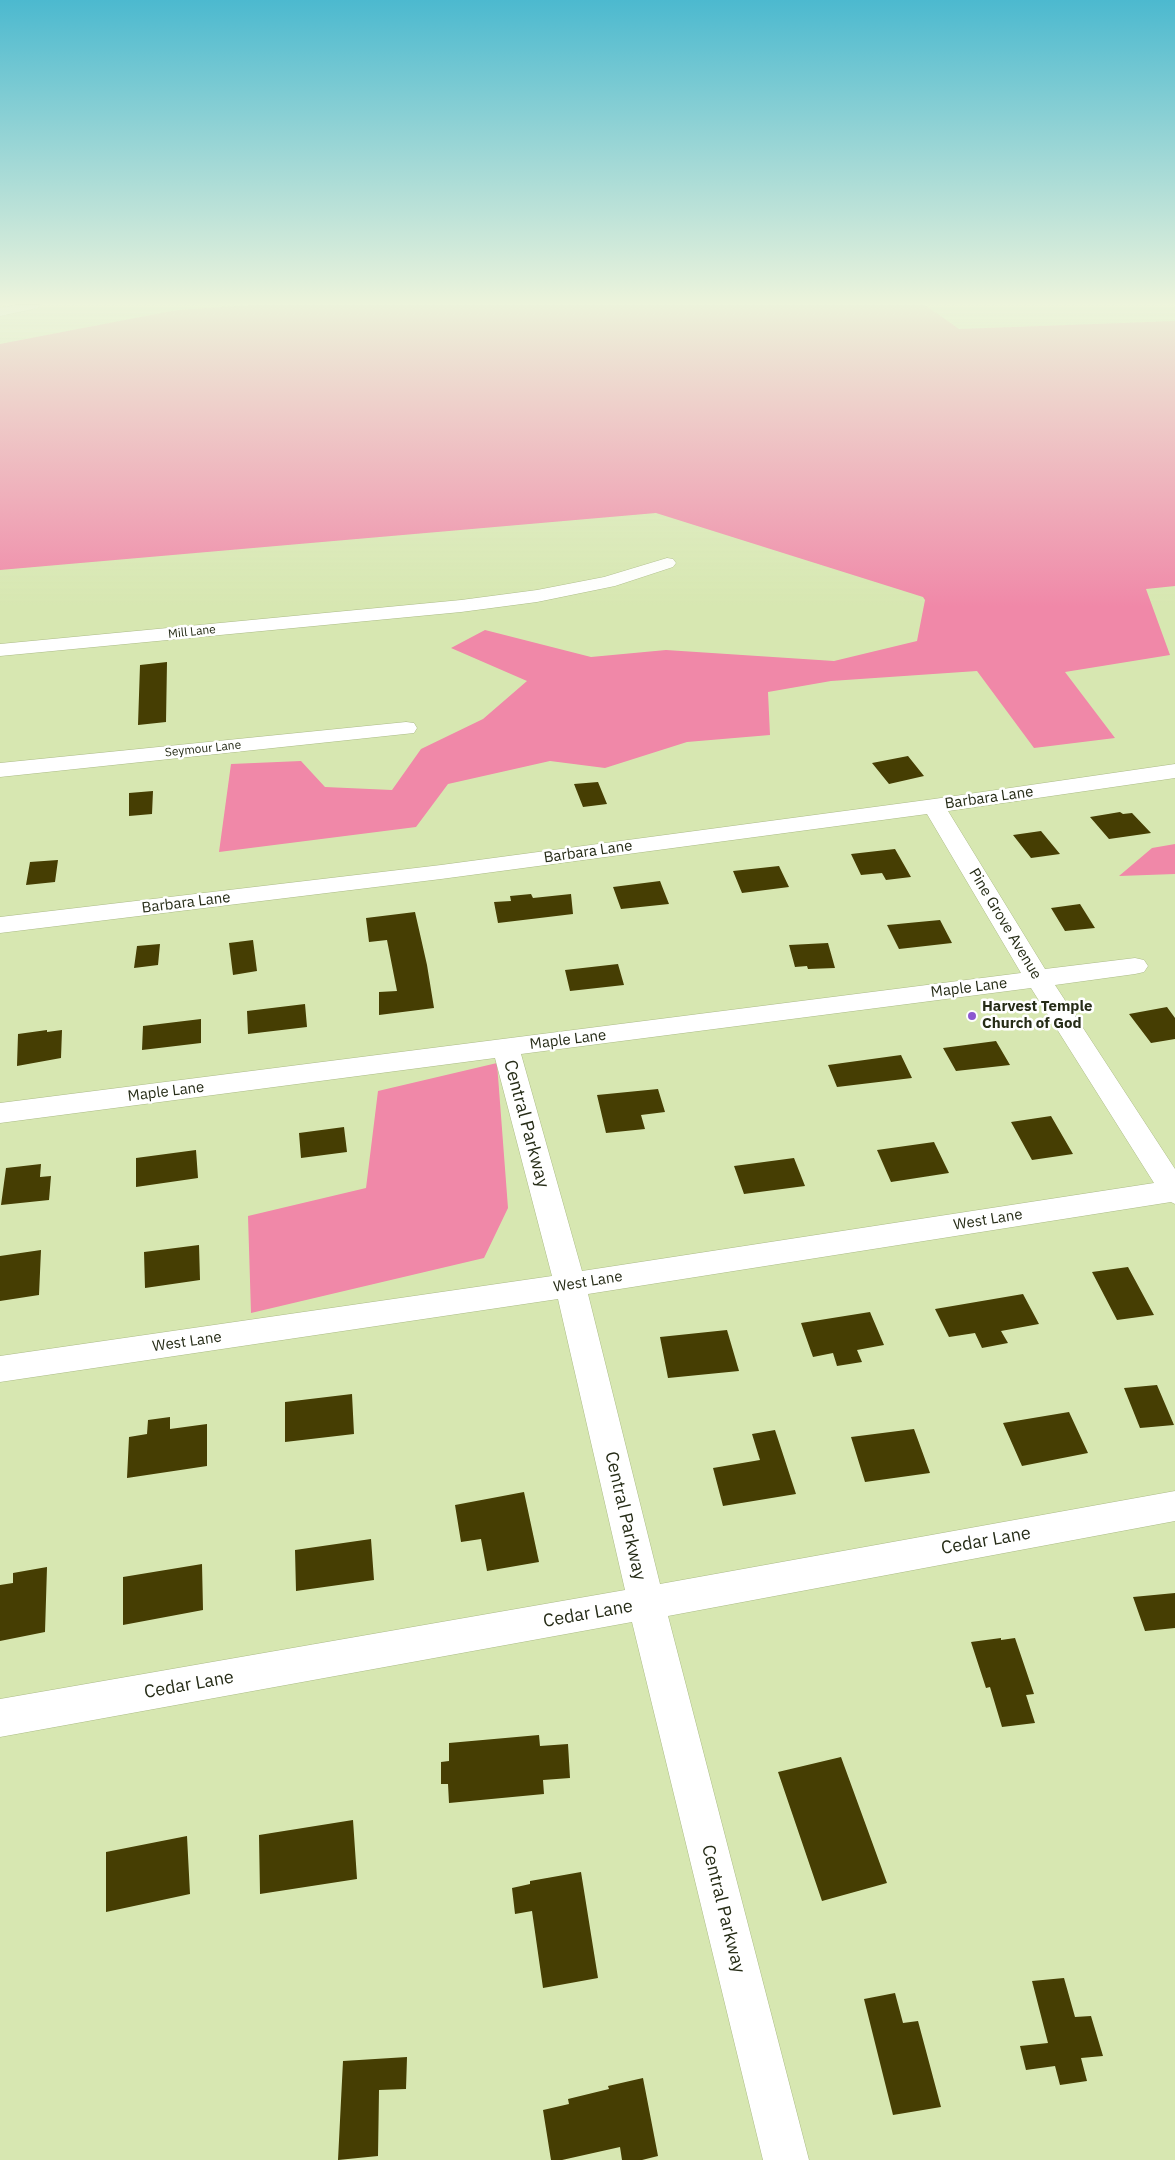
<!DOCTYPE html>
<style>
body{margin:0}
canvas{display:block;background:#d7e7b1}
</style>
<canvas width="1175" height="2160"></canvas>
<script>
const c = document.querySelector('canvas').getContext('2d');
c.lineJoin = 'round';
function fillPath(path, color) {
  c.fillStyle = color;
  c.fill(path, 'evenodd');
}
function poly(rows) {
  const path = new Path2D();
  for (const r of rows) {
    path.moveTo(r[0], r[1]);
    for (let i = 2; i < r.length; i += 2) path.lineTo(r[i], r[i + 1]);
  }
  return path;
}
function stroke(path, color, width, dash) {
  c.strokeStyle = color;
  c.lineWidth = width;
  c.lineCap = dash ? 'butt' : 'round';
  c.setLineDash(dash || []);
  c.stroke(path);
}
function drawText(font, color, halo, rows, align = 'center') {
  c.font = font + ' "IBM Plex Sans",sans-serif';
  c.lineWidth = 5;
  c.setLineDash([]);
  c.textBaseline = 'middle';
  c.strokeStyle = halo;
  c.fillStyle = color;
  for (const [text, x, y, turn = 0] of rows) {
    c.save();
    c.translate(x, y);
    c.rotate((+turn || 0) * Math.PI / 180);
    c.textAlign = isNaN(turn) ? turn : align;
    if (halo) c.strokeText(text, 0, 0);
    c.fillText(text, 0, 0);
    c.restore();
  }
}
const forest = poly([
 [252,305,925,305,959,329,1175,321,1175,586,1146,589,1170,655,1065,672,1115,738,1034,748,977,671,831,681,768,692,770,735,687,742,605,768,550,761,448,784,416,827,219,852,231,764,301,761,325,787,392,790,421,749,483,719,527,681,451,648,485,630,591,657,666,650,834,661,917,641,925,600,923,597,656,513,0,570,0,344,177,310],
 [1175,844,1175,874,1119,876,1152,848],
 [497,1063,508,1208,484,1258,251,1313,248,1216,366,1188,378,1091]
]);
const building = poly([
 [167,662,166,722,138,725,140,665],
 [908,756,924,776,889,784,872,763],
 [598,782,607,804,583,807,574,784],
 [153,791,152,814,129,816,129,793],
 [1120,812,1123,814,1132,813,1151,833,1109,839,1090,817],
 [1041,831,1060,854,1031,858,1013,835],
 [895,849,911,877,886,880,882,873,861,875,851,854],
 [58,860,55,882,26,885,30,862],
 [779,866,789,887,742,893,733,871],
 [660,881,669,904,621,909,613,887],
 [531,894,533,898,571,894,573,914,498,923,494,902,511,901,510,896],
 [1080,904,1095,928,1065,931,1051,908],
 [415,912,427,965,434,1008,379,1015,379,992,397,991,387,940,369,942,366,918],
 [940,920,952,943,899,949,887,925],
 [253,940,257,971,233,975,229,943],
 [828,943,835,968,808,969,807,966,795,967,789,945],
 [160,944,158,965,134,968,137,946],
 [618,964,624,985,570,991,565,970],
 [305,1004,307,1027,248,1034,247,1011],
 [1167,1007,1175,1018,1175,1039,1151,1043,1129,1014],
 [201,1019,201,1043,142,1050,143,1026],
 [47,1030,47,1032,62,1030,61,1058,17,1066,18,1034],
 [996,1041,1010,1065,956,1071,943,1048],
 [901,1055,912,1078,837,1087,828,1065],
 [658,1089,665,1112,641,1115,645,1129,606,1133,597,1095],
 [1051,1116,1073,1154,1032,1160,1011,1122],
 [344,1127,347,1152,301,1158,299,1133],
 [934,1142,949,1173,891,1182,877,1150],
 [196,1150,198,1178,136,1187,136,1158],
 [794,1158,805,1186,744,1194,734,1166],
 [41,1164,40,1177,51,1176,49,1200,1,1205,6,1168],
 [199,1245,200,1280,145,1288,144,1252],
 [41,1250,39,1295,0,1301,0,1256],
 [1128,1267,1154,1315,1117,1320,1092,1272],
 [1023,1294,1039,1324,1001,1331,1008,1343,982,1348,975,1333,949,1337,935,1309],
 [870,1312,884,1345,857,1350,862,1362,837,1366,833,1353,813,1357,801,1323],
 [727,1330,739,1371,668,1378,660,1337],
 [1157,1385,1174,1425,1140,1428,1124,1388],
 [352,1394,354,1434,285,1442,285,1402],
 [1069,1412,1088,1453,1022,1466,1003,1423],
 [170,1417,170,1429,207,1424,207,1466,127,1478,129,1437,147,1434,148,1420],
 [914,1429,930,1473,865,1482,851,1437],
 [775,1430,796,1494,723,1506,713,1468,760,1460,752,1434],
 [524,1492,539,1562,487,1571,481,1539,461,1542,455,1505],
 [371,1539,374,1580,296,1591,295,1550],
 [202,1564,203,1610,123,1625,123,1577],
 [47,1567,45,1632,0,1641,0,1585,13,1583,13,1573],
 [1175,1593,1175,1628,1145,1631,1133,1597],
 [1001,1638,1001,1640,1015,1638,1034,1694,1026,1695,1035,1723,1002,1727,990,1687,986,1688,971,1642],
 [539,1735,540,1746,568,1744,570,1778,543,1780,544,1794,449,1803,448,1784,441,1784,441,1762,449,1761,449,1743],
 [841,1757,887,1883,822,1901,778,1772],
 [353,1820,357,1879,260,1894,259,1835],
 [187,1836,190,1894,106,1912,106,1852],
 [581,1872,598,1978,543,1988,532,1911,515,1914,512,1888,530,1884,530,1881],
 [1064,1978,1075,2017,1091,2016,1103,2056,1081,2058,1087,2081,1060,2085,1055,2066,1026,2070,1020,2046,1048,2043,1032,1981],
 [895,1993,903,2023,918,2021,941,2107,893,2115,864,1999],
 [407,2057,406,2089,379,2090,378,2156,338,2160,343,2061],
 [643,2078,658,2156,642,2160,622,2160,620,2147,562,2160,551,2160,543,2110,569,2104,568,2099,609,2089,608,2086]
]);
const minor = poly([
 [16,305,40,305,38,308,0,316,0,308,16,305],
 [667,558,673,559,676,563,673,567,615,586,537,602,461,612,0,656,0,644,461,600,537,590,604,577,667,558],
 [406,722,414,723,417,728,414,733,0,777,0,763,406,722],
 [1175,764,1175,778,948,811,1045,969,1135,958,1144,960,1148,966,1144,972,1135,974,1055,985,1175,1169,1175,1204,1171,1202,588,1294,660,1584,1175,1491,1175,1521,668,1616,809,2160,763,2160,632,1622,0,1737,0,1699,625,1590,558,1299,0,1382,0,1356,552,1276,495,1058,0,1123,0,1103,1021,973,927,814,441,879,0,933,0,917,441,865,934,799,1175,764],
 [1031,988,1154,1183,582,1271,521,1054,1031,988]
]);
const markers = [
 [972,1016,5,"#8c58d0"]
];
const farStreetnames = [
 ["Mill Lane",192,632,-6],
 ["Seymour Lane",203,749,-6]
];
const streetNames = [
 ["Barbara Lane",989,798,-8],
 ["Barbara Lane",588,852,-8],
 ["Barbara Lane",186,903,-7],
 ["Pine Grove Avenue",1005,924,59],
 ["Maple Lane",969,988,-7],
 ["Maple Lane",568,1040,-7],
 ["Maple Lane",166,1092,-7],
 ["West Lane",988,1220,-9],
 ["West Lane",588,1282,-9],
 ["West Lane",187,1342,-8]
];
const poiNames = [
 ["Harvest Temple",982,1007],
 ["Church of God",982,1024]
];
const nearStreetnames = [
 ["Central Parkway",526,1124,75],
 ["Central Parkway",625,1516,77],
 ["Cedar Lane",986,1541,-10],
 ["Cedar Lane",588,1614,-10],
 ["Cedar Lane",189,1685,-10],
 ["Central Parkway",723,1909,76]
];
fillPath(forest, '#f088a8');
fillPath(building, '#463e03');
stroke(minor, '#acbb87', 1);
fillPath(minor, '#fff');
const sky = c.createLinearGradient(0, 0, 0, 607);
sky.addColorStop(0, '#4cb9cf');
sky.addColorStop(0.5, '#edf4dc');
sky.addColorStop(1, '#edf4dc00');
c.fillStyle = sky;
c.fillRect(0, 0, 1175, 607);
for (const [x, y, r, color] of markers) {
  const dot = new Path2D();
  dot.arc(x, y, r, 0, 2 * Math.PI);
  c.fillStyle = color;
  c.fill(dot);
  stroke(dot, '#fff', 2);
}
drawText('12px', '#262c17', '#fff', farStreetnames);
drawText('15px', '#262c17', '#fff', streetNames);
drawText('bold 15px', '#262c17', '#fff', poiNames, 'left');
drawText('18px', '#262c17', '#fff', nearStreetnames);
</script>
